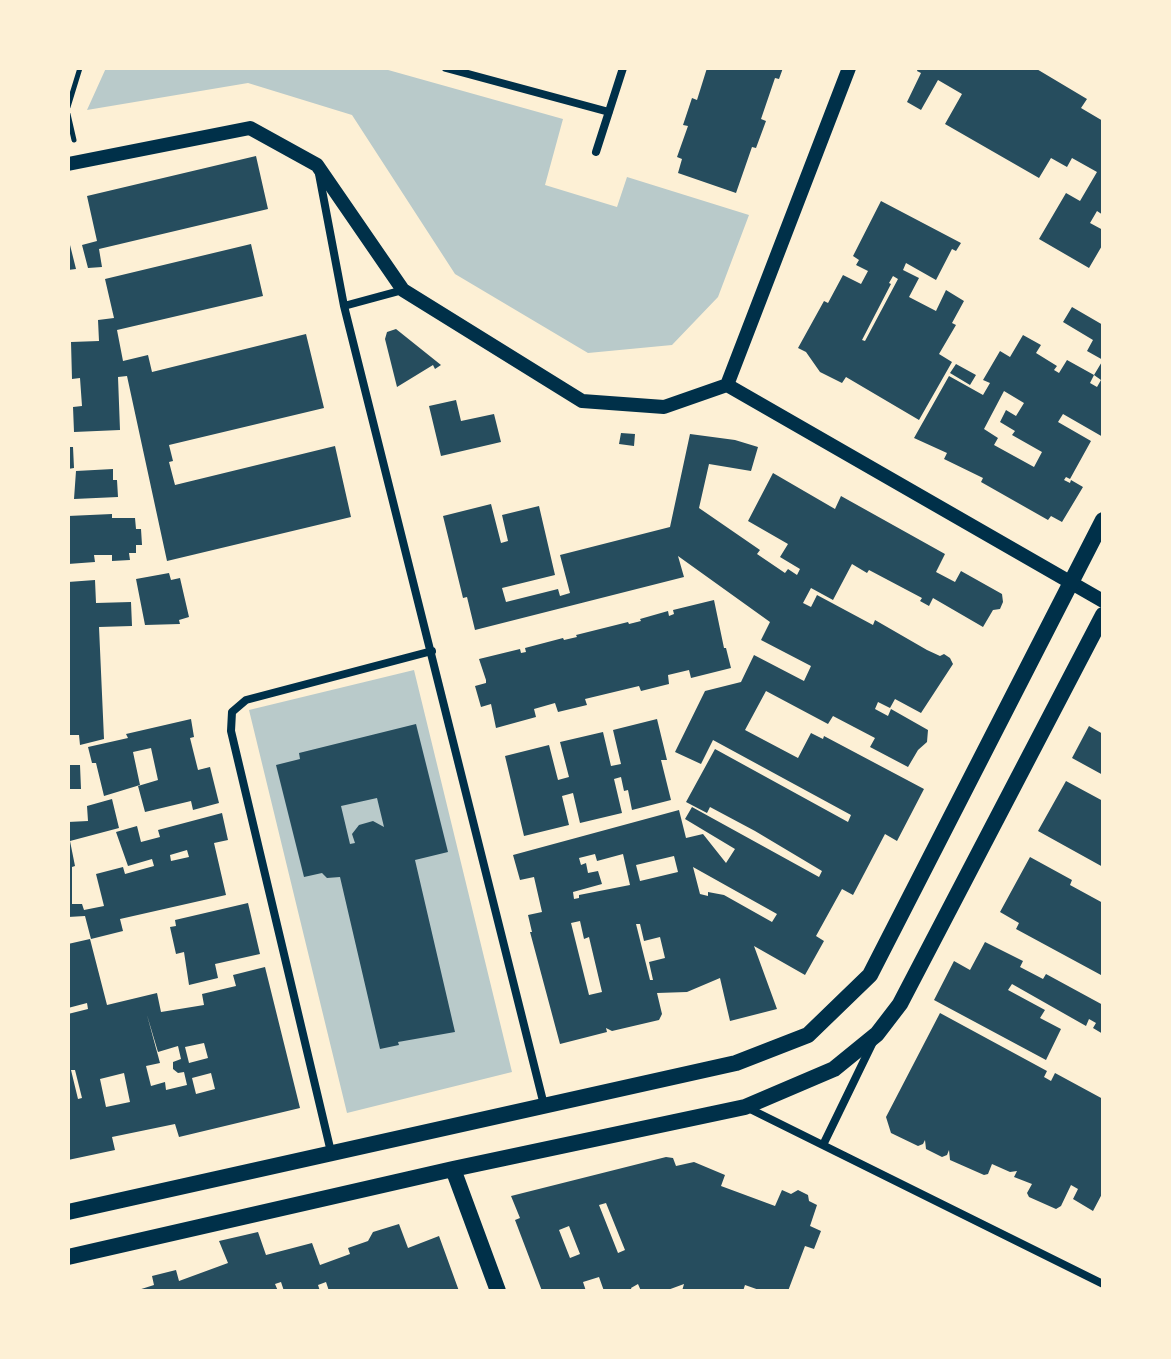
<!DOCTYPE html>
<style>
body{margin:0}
#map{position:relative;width:1171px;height:1359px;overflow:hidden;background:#fdf0d5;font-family:"PT Sans",sans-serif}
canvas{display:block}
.frame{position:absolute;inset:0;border:70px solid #fdf0d5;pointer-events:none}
</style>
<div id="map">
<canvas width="1171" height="1359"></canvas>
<div class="frame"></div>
</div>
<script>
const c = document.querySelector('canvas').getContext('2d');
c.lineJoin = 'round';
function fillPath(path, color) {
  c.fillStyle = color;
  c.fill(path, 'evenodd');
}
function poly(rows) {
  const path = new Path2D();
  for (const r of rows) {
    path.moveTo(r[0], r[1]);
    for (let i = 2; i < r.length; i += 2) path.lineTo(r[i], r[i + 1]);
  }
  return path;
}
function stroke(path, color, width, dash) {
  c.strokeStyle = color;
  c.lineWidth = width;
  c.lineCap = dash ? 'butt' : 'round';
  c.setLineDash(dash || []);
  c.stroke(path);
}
const green = poly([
 [106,68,381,68,563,119,545,185,617,207,627,177,749,215,718,297,672,345,588,353,455,274,352,115,248,83,87,110],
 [414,670,512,1072,347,1113,249,710]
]);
const building = poly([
 [707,68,783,68,779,79,775,78,761,119,766,121,756,148,752,147,736,193,678,173,682,159,677,157,688,126,683,125,692,98,697,100],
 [918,68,1035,68,1087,99,1081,108,1103,121,1103,215,1097,211,1090,223,1103,230,1103,244,1089,268,1039,239,1066,193,1080,201,1097,172,1072,158,1067,167,1051,158,1039,178,945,124,962,94,938,80,921,110,907,102,921,73,917,71],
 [256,156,268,209,99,249,102,267,88,268,82,245,97,241,87,196],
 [881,201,961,243,956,251,952,249,936,280,906,263,903,270,919,278,909,297,936,311,946,290,964,301,952,323,956,325,939,354,952,362,919,420,846,377,842,383,820,372,806,352,798,348,824,301,828,303,843,275,861,284,868,271,856,265,859,260,853,256],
 [893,276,898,279,865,341,862,340,891,284,889,283],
 [68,241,69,241,76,269,68,270],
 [251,244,263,296,117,330,123,361,148,355,152,372,306,334,324,408,169,445,173,461,169,462,175,485,335,446,351,517,167,561,127,376,118,377,120,430,74,432,73,407,82,406,80,378,72,379,71,342,99,341,98,320,114,318,105,279],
 [1072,307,1103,325,1103,437,1063,414,1058,422,1091,441,1070,479,1066,477,1064,480,1070,483,1071,480,1083,487,1062,522,1051,516,1048,520,981,482,983,478,944,459,947,453,914,438,949,376,983,395,990,383,983,380,1000,351,1010,357,1023,335,1041,345,1036,353,1057,366,1054,370,1059,373,1067,360,1094,375,1090,383,1097,387,1101,380,1094,375,1103,360,1087,351,1093,340,1063,322],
 [1004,391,1024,403,1016,416,1006,410,1000,422,1015,431,1012,435,1042,452,1034,467,994,445,998,438,984,429],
 [396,329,441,365,435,369,433,365,397,387,385,339,387,332],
 [956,364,976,375,970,385,950,373],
 [456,400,461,421,494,414,501,442,441,456,429,406],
 [621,433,635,434,634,446,619,444],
 [690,434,735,440,758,447,751,471,709,464,699,508,760,550,757,554,785,573,788,569,797,575,800,569,780,557,788,544,748,521,773,473,835,509,841,496,945,554,936,572,955,582,961,571,1002,594,1003,602,1000,609,993,610,983,627,933,598,929,606,920,601,922,598,869,570,867,573,852,564,833,600,811,588,803,603,811,607,817,595,873,625,875,620,927,650,940,656,944,654,950,658,953,664,921,713,895,699,890,708,878,702,875,709,888,716,891,709,928,730,927,742,918,750,908,767,870,747,875,738,833,716,828,724,766,691,745,730,798,758,811,733,823,739,824,736,924,789,897,841,885,834,853,895,842,889,816,936,824,941,805,975,754,946,777,1009,730,1021,720,978,687,992,657,993,662,1014,659,1020,612,1031,606,1028,607,1032,560,1044,530,932,532,932,528,915,542,912,534,877,520,880,513,855,679,810,686,838,703,834,726,863,735,849,685,819,692,807,819,877,822,871,755,831,710,807,707,813,686,802,715,749,848,822,851,815,713,740,701,764,675,752,705,691,741,682,754,655,804,681,811,666,761,640,770,622,678,556,684,577,475,630,467,597,463,598,443,516,491,504,501,543,508,541,502,515,539,506,555,575,502,588,506,602,558,589,560,596,570,593,560,555,670,527],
 [595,854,597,861,623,854,630,885,579,895,579,898,574,899,573,892,602,884,598,871,588,873,586,863,581,865,579,858],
 [674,856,678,872,640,881,636,865],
 [693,867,777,914,772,922,724,895,708,892,708,896,700,894],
 [580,921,584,939,589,937,602,992,589,995,571,923],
 [636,924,640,924,644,941,660,937,665,958,649,962,653,980,650,980],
 [68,447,73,447,74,468,68,469],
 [113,469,113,480,117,480,118,497,74,499,76,471],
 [112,514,112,518,135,518,136,529,141,529,142,545,136,545,136,553,129,553,130,560,112,561,112,555,94,555,95,562,68,564,68,516],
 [169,573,171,580,180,578,189,617,179,620,180,624,145,625,136,579],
 [95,580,96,603,131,602,132,626,99,627,104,739,80,745,79,735,68,735,68,582],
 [714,600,724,648,726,648,731,668,691,678,689,670,668,675,669,684,641,691,639,686,585,699,587,705,558,712,555,703,534,709,536,717,496,728,491,704,481,707,475,686,486,683,486,680,479,659,520,649,521,653,526,652,525,648,563,638,564,640,577,637,576,635,628,622,629,624,641,621,640,619,668,611,669,616,674,614,673,610],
 [191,719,194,737,190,738,198,770,210,767,219,803,193,810,191,801,145,812,138,786,158,780,151,748,133,752,140,785,104,796,96,763,92,763,88,747,128,738,126,734],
 [657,719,667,760,661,760,671,800,632,810,628,790,624,791,621,777,614,779,622,813,580,823,573,793,562,796,569,825,524,836,505,756,549,745,558,780,569,777,560,742,603,732,611,766,621,764,613,730],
 [416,724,448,852,415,860,455,1032,398,1042,399,1045,380,1049,340,877,327,878,322,873,304,877,276,765,300,759,299,753],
 [377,798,384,827,373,821,359,825,352,834,355,843,350,844,341,806],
 [1089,726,1103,734,1103,775,1072,758],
 [68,765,80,765,81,789,68,789],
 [1066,781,1103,801,1103,867,1038,831],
 [112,799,119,828,70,841,75,866,72,867,72,904,82,904,84,910,104,906,96,874,123,867,125,874,154,866,152,859,128,866,116,832,137,826,141,842,160,837,158,830,222,813,228,840,214,843,226,895,120,919,123,931,91,939,85,916,68,917,68,822,88,821,87,806],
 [187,850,189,857,171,861,170,855],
 [1030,857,1072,880,1070,885,1103,903,1101,975,1016,929,1019,923,1000,912],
 [248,903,260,954,215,964,218,978,189,985,184,952,176,954,170,927,176,926,175,920],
 [90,939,107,1005,157,993,161,1012,204,1005,202,994,236,986,233,975,265,967,300,1108,179,1137,175,1124,112,1137,115,1150,68,1160,68,1014,88,1009,87,1003,68,1008,68,944],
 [147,1015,158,1052,178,1046,181,1059,173,1062,173,1069,178,1073,184,1072,187,1085,166,1090,165,1082,151,1086,146,1066,160,1063],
 [204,1043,208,1058,189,1063,185,1047],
 [71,1070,75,1070,82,1098,78,1099],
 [124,1073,130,1102,106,1107,100,1079],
 [211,1073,215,1089,196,1094,192,1078],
 [985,942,1023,961,1020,967,1043,979,1046,974,1103,1005,1103,1034,1093,1028,1096,1023,1089,1019,1086,1026,1012,984,1008,990,1045,1010,1040,1018,1061,1029,1046,1060,934,1000,954,961,970,970],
 [940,1013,1047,1071,1044,1077,1051,1081,1055,1073,1103,1099,1103,1164,1101,1168,1103,1169,1103,1192,1093,1211,1073,1199,1078,1189,1071,1185,1061,1206,1056,1209,1029,1197,1027,1193,1032,1184,1014,1177,1017,1171,1010,1172,992,1164,988,1174,984,1175,950,1160,949,1150,947,1155,942,1157,926,1149,925,1140,923,1144,918,1146,891,1133,886,1117],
 [666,1157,673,1158,676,1166,694,1162,725,1175,721,1186,775,1206,782,1190,791,1194,798,1190,808,1195,809,1201,817,1205,810,1226,821,1231,814,1249,805,1246,788,1291,762,1291,745,1285,743,1291,682,1291,684,1284,665,1291,641,1291,638,1284,631,1288,632,1291,604,1291,599,1277,583,1282,586,1291,542,1291,515,1220,520,1218,511,1196],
 [606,1203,625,1250,618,1253,599,1205],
 [569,1226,580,1254,570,1258,559,1230],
 [399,1224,408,1248,439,1236,459,1291,329,1291,326,1282,318,1285,320,1291,284,1291,281,1282,275,1284,278,1291,135,1291,154,1285,152,1276,176,1270,179,1281,228,1263,219,1241,258,1232,266,1255,312,1243,320,1265,350,1254,348,1248,368,1241,373,1232]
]);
const path = poly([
 [68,107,80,68],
 [68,114,74,140]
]);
const minor = poly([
 [446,68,609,112],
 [596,152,623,68],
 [319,174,344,306,544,1105],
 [344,306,403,290],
 [746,1107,1103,1284],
 [823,1145,873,1042],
 [331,1152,231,731,232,712,246,700,432,651]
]);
const tertiary = poly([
 [68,164,250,128,317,165,403,290,582,401,664,407,727,385,1103,601],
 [727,385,849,68]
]);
const secondary = poly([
 [453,1169,498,1291],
 [68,1212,736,1063,808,1035,870,975,1103,520],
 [68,1257,453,1169,745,1107,834,1069,877,1034,900,1004,1103,615]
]);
fillPath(green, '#b9caca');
fillPath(building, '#264d5e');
stroke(path, '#003049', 5);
stroke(minor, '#003049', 8);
stroke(tertiary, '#003049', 14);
stroke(secondary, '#003049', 16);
</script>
